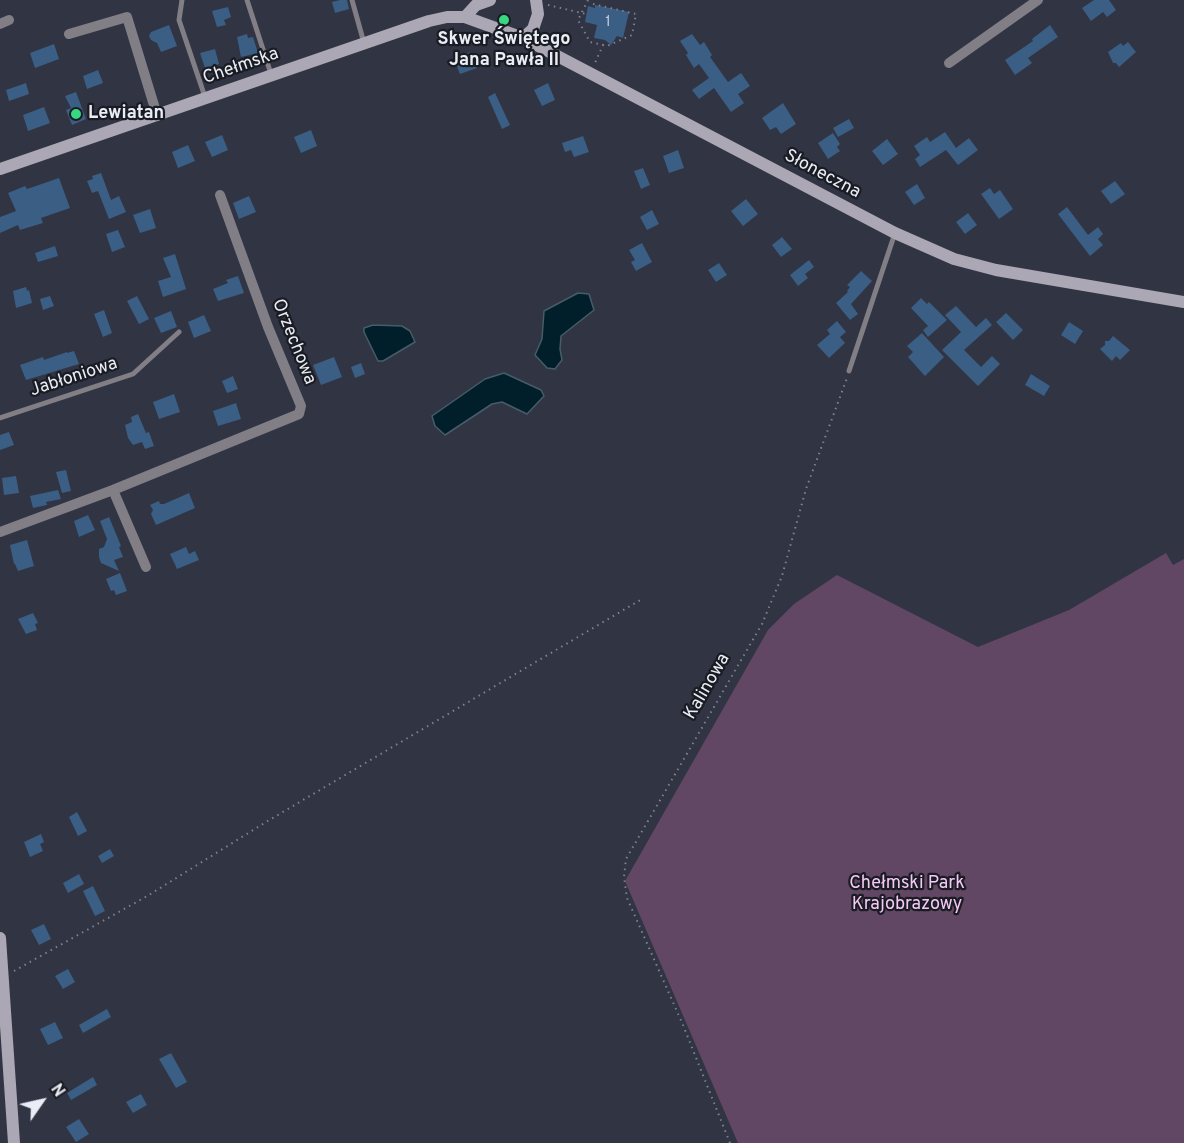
<!DOCTYPE html>
<meta charset="utf-8">
<style>
body{margin:0}
#map{position:relative;width:1184px;height:1143px;overflow:hidden;background:#313443;font-family:Overpass,sans-serif}
canvas{display:block}
.north{position:absolute;left:12px;top:1071px;width:60px;height:60px;-webkit-text-stroke:4px #1a1c23;paint-order:stroke;rotate:56deg;font-size:16px;font-weight:700;line-height:24px;text-align:center;color:#eaedf6}
.north::after{content:'';display:block;margin:auto;width:21px;height:27px;background:#eaedf6;clip-path:polygon(50% 0,100% 100%,50% 72%,0 100%)}
</style>
<div id="map">
<canvas width="1184" height="1143"></canvas>
<div class="north">N</div>
</div>
<script>
const c = document.querySelector('canvas').getContext('2d');
c.lineJoin = 'round';
function fillPath(path, color) {
  c.fillStyle = color;
  c.fill(path, 'evenodd');
}
function poly(rows) {
  const path = new Path2D();
  for (const r of rows) {
    path.moveTo(r[0], r[1]);
    for (let i = 2; i < r.length; i += 2) path.lineTo(r[i], r[i + 1]);
  }
  return path;
}
function stroke(path, color, width, dash) {
  c.strokeStyle = color;
  c.lineWidth = width;
  c.lineCap = dash ? 'butt' : 'round';
  c.setLineDash(dash || []);
  c.stroke(path);
}
function drawText(font, color, halo, rows, align = 'center') {
  c.font = font + ' Overpass,sans-serif';
  c.lineWidth = 4.5;
  c.setLineDash([]);
  c.textBaseline = 'middle';
  c.strokeStyle = halo;
  c.fillStyle = color;
  for (const [text, x, y, turn = 0] of rows) {
    c.save();
    c.translate(x, y);
    c.rotate((+turn || 0) * Math.PI / 180);
    c.textAlign = isNaN(turn) ? turn : align;
    if (halo) c.strokeText(text, 0, 0);
    c.fillText(text, 0, 0);
    c.restore();
  }
}
const green = poly([
 [1166,553,1173,565,1184,559,1184,1143,738,1143,625,881,768,630,794,604,837,575,978,647,1069,610]
]);
const water = poly([
 [578,293,589,294,594,310,561,336,560,349,562,360,555,369,547,368,535,355,542,339,544,311,578,293],
 [373,325,402,326,410,331,415,342,383,361,378,361,364,332,364,328,373,325],
 [504,373,541,390,544,396,527,414,502,402,492,404,445,435,435,426,432,416,485,379,504,373]
]);
const building = poly([
 [340,0,347,0,349,9,335,13,332,2],
 [1094,0,1109,0,1116,10,1107,17,1103,12,1091,21,1082,8],
 [595,5,629,12,623,38,617,36,611,45,605,40,594,38,597,25,585,22,588,6,595,8],
 [228,7,231,17,224,20,226,25,217,27,212,11],
 [169,25,177,46,161,52,157,43,151,40,149,36,151,32],
 [1050,25,1058,37,1028,58,1032,63,1015,75,1005,60,1033,41,1032,39],
 [247,34,248,38,253,37,258,53,241,57,237,37],
 [692,34,700,45,704,42,712,55,710,57,728,82,741,73,750,86,738,94,744,103,731,112,714,88,699,99,692,90,709,78,699,64,694,68,686,55,688,53,680,41],
 [1128,42,1136,52,1119,67,1116,63,1113,63,1108,52,1121,43,1123,46],
 [54,44,59,59,35,68,30,53],
 [215,49,219,64,205,68,200,53],
 [470,52,477,68,460,74,454,59],
 [98,70,103,83,87,89,83,76],
 [26,83,29,94,9,101,6,90],
 [548,83,555,100,542,106,534,90],
 [76,92,86,119,72,125,66,110,71,108,65,96],
 [495,93,510,125,502,129,488,97],
 [783,103,796,124,781,134,776,127,770,130,762,118],
 [44,107,50,123,28,131,23,115],
 [849,119,854,128,838,137,833,128],
 [311,130,317,146,301,153,294,137],
 [945,132,956,148,969,138,978,150,958,165,946,150,920,167,915,159,920,155,914,146,927,137,930,142],
 [833,133,840,144,837,147,840,151,828,159,818,143],
 [222,135,228,150,212,157,205,142],
 [583,136,589,152,574,157,571,150,565,152,562,143],
 [887,139,898,154,883,165,872,151],
 [188,145,195,161,178,168,172,152],
 [678,150,684,168,669,173,663,156],
 [643,168,650,185,641,189,634,171],
 [101,173,111,200,119,196,126,212,109,219,98,191,92,193,87,181,93,179,92,176],
 [59,178,70,208,41,218,43,223,20,230,18,225,0,233,0,217,16,211,8,193,25,186,27,189],
 [1115,181,1125,194,1111,204,1101,191],
 [917,184,925,198,914,205,905,192],
 [990,188,994,194,1000,190,1013,209,999,219,981,194],
 [249,196,256,212,239,219,233,203],
 [746,199,758,214,743,226,731,211],
 [1067,207,1088,235,1098,227,1103,234,1098,239,1103,245,1090,256,1058,214],
 [150,209,156,228,140,233,133,215],
 [652,210,659,224,647,230,640,217],
 [968,213,977,225,965,234,956,222],
 [118,230,125,247,112,252,106,234],
 [782,237,792,249,781,257,772,245],
 [642,243,652,262,636,271,631,262,635,260,629,250],
 [55,246,58,256,38,262,35,253],
 [175,254,186,289,163,297,158,281,171,277,163,258],
 [809,260,814,267,805,274,808,278,798,286,790,275],
 [719,263,727,275,716,282,708,270],
 [861,271,872,281,851,304,858,314,850,320,836,303,848,292,847,291,850,287,847,285],
 [238,276,244,293,218,301,213,289,228,283,226,280],
 [26,287,27,291,29,290,32,303,16,308,13,291],
 [50,296,54,306,43,310,40,299],
 [137,296,149,319,139,324,127,301],
 [921,298,927,304,929,302,947,320,928,337,923,330,928,326,911,308],
 [956,306,976,327,986,318,992,325,964,350,981,367,992,356,1000,364,978,386,942,350,961,332,945,315],
 [104,310,112,333,103,337,94,314],
 [171,311,177,327,161,333,154,318],
 [1006,313,1023,330,1013,340,996,322],
 [204,315,211,331,194,338,188,322],
 [837,321,846,332,840,337,845,343,829,358,817,345,830,334,827,330],
 [1069,322,1083,331,1075,344,1061,335],
 [922,333,944,357,925,376,908,357,913,352,907,346],
 [1113,336,1130,350,1120,360,1116,356,1112,361,1100,349,1105,345,1105,341,1109,341],
 [74,351,79,364,26,380,20,365,43,357,44,360,67,352,67,353],
 [334,357,342,377,321,385,313,365],
 [361,363,365,374,355,378,351,367],
 [1031,374,1050,386,1044,396,1025,385],
 [233,376,238,389,227,393,222,381],
 [174,394,180,412,159,419,153,402],
 [236,403,241,419,218,426,213,411],
 [138,414,146,433,149,432,154,446,145,449,142,442,133,445,128,438,125,425,132,422,131,417],
 [9,432,14,445,0,450,0,435],
 [66,470,71,491,62,493,56,472],
 [16,476,19,493,4,495,2,478],
 [58,490,61,499,46,502,47,505,33,508,30,496],
 [189,493,195,508,156,525,151,514,153,510,150,505,159,501,160,504,164,504],
 [88,515,95,530,79,537,74,521],
 [109,517,121,546,119,547,123,557,114,560,119,571,101,563,99,557,99,549,104,547,107,539,100,521],
 [27,540,34,566,18,571,15,564,14,564,10,545],
 [186,547,189,554,195,551,199,560,177,569,170,554],
 [120,573,127,591,116,595,114,590,111,591,106,579],
 [33,613,38,623,35,624,37,630,26,634,18,619],
 [77,812,87,831,78,836,69,817],
 [41,834,44,842,40,844,43,851,30,857,24,842],
 [110,849,114,856,102,863,98,856],
 [79,874,84,884,68,893,63,883],
 [93,886,105,911,95,916,83,891],
 [44,924,51,939,39,945,31,930],
 [68,969,75,982,63,989,55,976],
 [107,1009,111,1017,83,1033,79,1025],
 [55,1022,63,1038,48,1045,40,1029],
 [171,1053,187,1082,176,1088,159,1059],
 [93,1077,97,1085,71,1100,67,1093],
 [141,1094,147,1105,133,1113,126,1102],
 [79,1119,89,1134,76,1142,66,1127]
]);
const path = poly([
 [588,0,578,20,590,42,603,45,595,63],
 [593,4,636,14,632,35,607,46,603,45],
 [548,5,586,14],
 [14,971,149,895,266,822,642,599],
 [730,1143,683,1025,627,898,624,877,626,859,762,624,782,576,806,489,847,378]
]);
const lane = poly([
 [182,0,179,20,205,97],
 [247,0,271,74],
 [352,0,364,43],
 [849,371,895,233],
 [0,418,133,374,179,332]
]);
const street = poly([
 [0,24,9,20],
 [69,34,127,17,157,115],
 [949,63,1038,0],
 [113,490,146,567],
 [0,532,113,490,299,414,301,406,268,327,220,195]
]);
const secondary = poly([
 [465,17,476,5,490,0],
 [523,38,533,29,538,14,536,0],
 [0,169,429,21,447,17,465,17,523,38,895,233,954,259,996,270,1184,302],
 [0,938,14,1143]
]);
const markers = [
 [504,20,6,"#38d880"],
 [76,114,6,"#38d880"]
];
const numberNames = [
 ["1",608,23]
];
const poiNames = [
 ["Skwer Świętego",504,40],
 ["Jana Pawła II",504,61],
 ["Lewiatan",88,114,"left"]
];
const streetNames = [
 ["Chełmska",241,67,-19],
 ["Słoneczna",822,175,28],
 ["Orzechowa",293,342,68],
 ["Jabłoniowa",74,378,-18],
 ["Kalinowa",708,687,-60]
];
const parkNames = [
 ["Chełmski Park",907,884],
 ["Krajobrazowy",907,905]
];
fillPath(green, '#614763');
fillPath(water, '#001f2b');
stroke(water, '#465d68', 1.5);
fillPath(building, '#3b5e84');
stroke(path, '#7f828e', 2, [1.5, 4.5]);
stroke(lane, '#817e86', 5);
stroke(street, '#817e86', 10);
stroke(secondary, '#aba7b4', 12);
for (const [x, y, r, color] of markers) {
  const dot = new Path2D();
  dot.arc(x, y, r, 0, 2 * Math.PI);
  c.fillStyle = color;
  c.fill(dot);
  stroke(dot, '#1a1c23', 2);
}
drawText('15px', '#bec9da', null, numberNames);
drawText('bold 18px', '#eaedf6', '#1a1c23', poiNames);
drawText('18px', '#eaedf6', '#1a1c23', streetNames);
drawText('18px', '#f6c8f9', '#1a1c23', parkNames);
</script>
